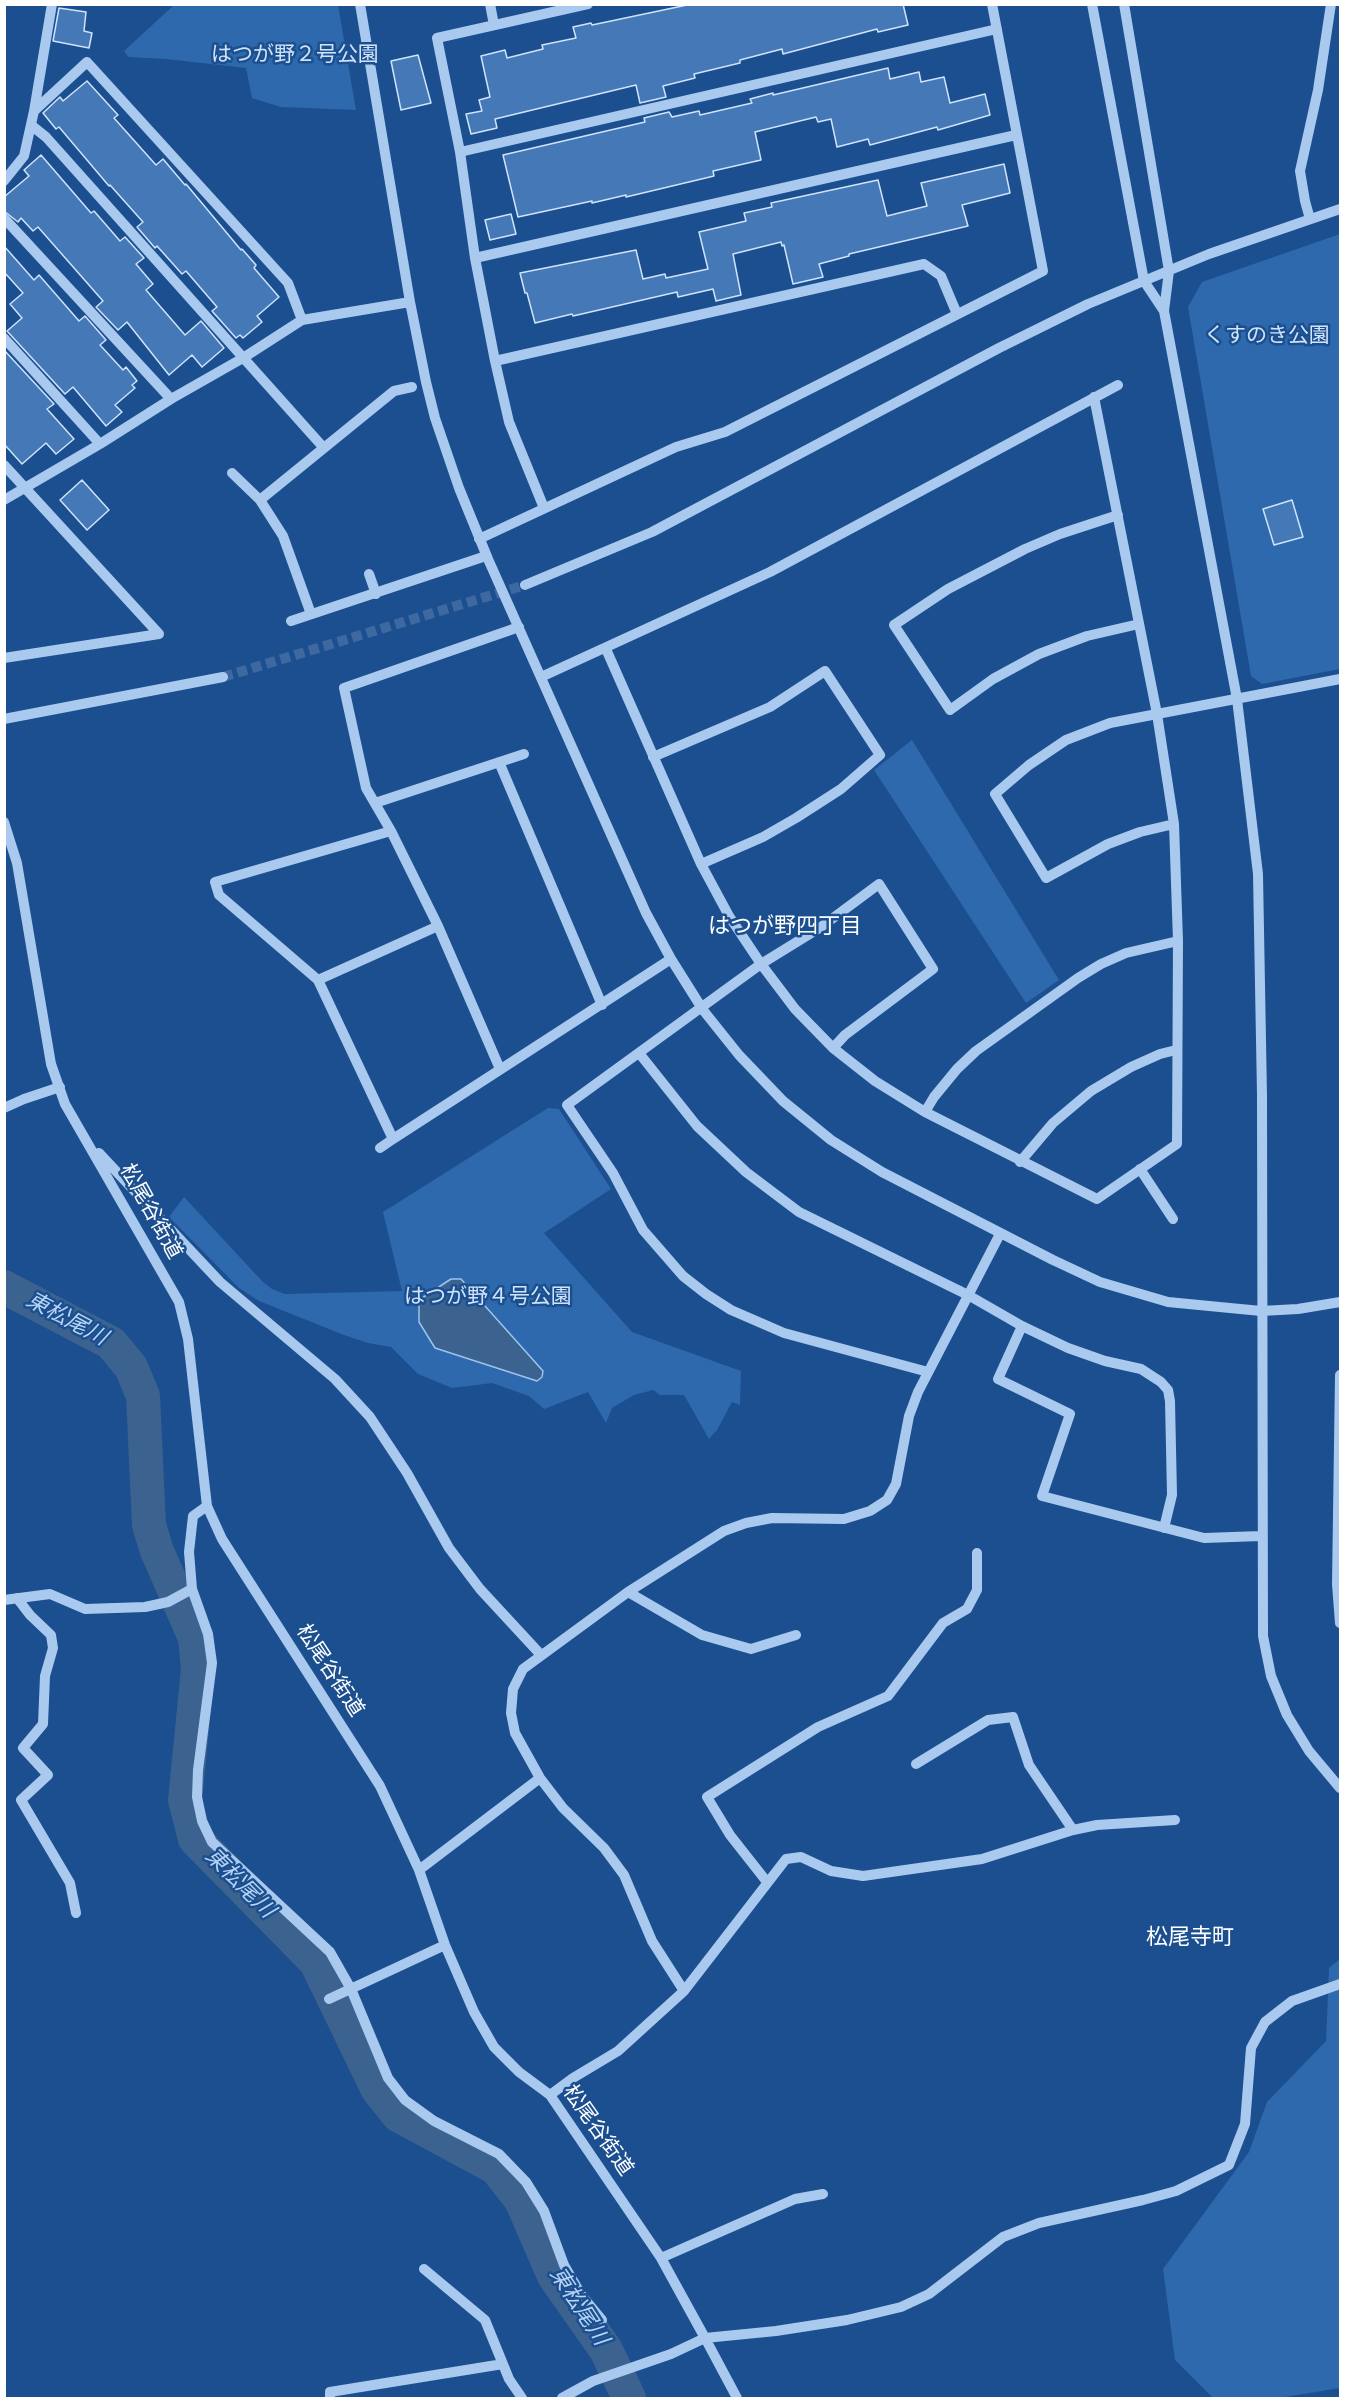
<!DOCTYPE html>
<meta charset="utf-8">
<style>
body{margin:0}
#map{position:relative;width:1345px;height:2403px;overflow:hidden;background:#1b4f8f;font-family:"Nunito Sans",sans-serif}
canvas{display:block}
.frame{position:absolute;inset:0;border:6px solid #fff;pointer-events:none}
</style>
<div id="map">
<canvas width="1345" height="2403"></canvas>
<div class="frame"></div>
</div>
<script>
const c = document.querySelector('canvas').getContext('2d');
c.lineJoin = 'round';
function fillPath(path, color) {
  c.fillStyle = color;
  c.fill(path, 'evenodd');
}
function poly(rows) {
  const path = new Path2D();
  for (const r of rows) {
    path.moveTo(r[0], r[1]);
    for (let i = 2; i < r.length; i += 2) path.lineTo(r[i], r[i + 1]);
  }
  return path;
}
function stroke(path, color, width, dash) {
  c.strokeStyle = color;
  c.lineWidth = width;
  c.lineCap = dash ? 'butt' : 'round';
  c.setLineDash(dash || []);
  c.stroke(path);
}
function drawText(font, color, halo, rows, align = 'center') {
  c.font = font + ' "Nunito Sans","Noto Sans JP",sans-serif';
  c.lineWidth = 5;
  c.setLineDash([]);
  c.textBaseline = 'middle';
  c.strokeStyle = halo;
  c.fillStyle = color;
  for (const [text, x, y, turn = 0] of rows) {
    c.save();
    c.translate(x, y);
    c.rotate((+turn || 0) * Math.PI / 180);
    c.textAlign = isNaN(turn) ? turn : align;
    if (halo) c.strokeText(text, 0, 0);
    c.fillText(text, 0, 0);
    c.restore();
  }
}
const green = poly([
 [174,5,338,5,356,110,281,107,252,98,246,68,166,59,128,57,124,51],
 [1340,234,1340,669,1262,684,1251,676,1188,307,1202,282],
 [912,740,1059,980,1026,1003,874,770],
 [548,1108,559,1109,611,1189,544,1233,632,1332,741,1371,740,1405,732,1402,717,1430,709,1439,684,1395,660,1395,653,1390,634,1395,612,1408,606,1423,588,1392,544,1409,529,1396,492,1383,452,1388,418,1374,391,1347,368,1343,344,1335,259,1301,239,1288,169,1217,184,1197,262,1281,272,1289,285,1294,402,1291,383,1212],
 [1340,1959,1340,2388,1279,2398,1213,2398,1175,2360,1163,2269,1249,2152,1267,2102,1326,2041,1329,1968]
]);
const water = poly([
 [451,1279,461,1279,543,1371,542,1377,537,1381,435,1348,419,1322,419,1300,451,1279]
]);
const river = poly([
 [4,1287,111,1343,131,1367,143,1396,149,1525,157,1551,195,1638,198,1669,185,1800,195,1839,316,1962,378,2090,398,2115,496,2168,521,2200,554,2276,606,2350,629,2398]
]);
const building = poly([
 [903,4,908,25,878,32,877,29,783,54,782,49,740,60,740,63,694,74,695,78,663,86,666,97,640,103,636,85,495,119,497,128,471,134,466,114,482,111,479,100,490,97,481,56,505,50,507,58,543,49,542,45,576,38,573,27,591,23,592,25,687,5,903,4],
 [59,8,86,12,84,31,92,33,89,48,53,41,59,8],
 [418,55,431,103,401,110,391,61,418,55],
 [888,68,890,79,919,72,921,82,944,77,950,103,985,94,990,115,938,130,937,127,870,145,868,139,837,147,831,119,818,122,816,117,755,132,761,160,713,171,714,176,626,197,626,195,592,203,592,201,518,217,503,155,645,122,644,118,669,112,672,117,699,111,700,115,752,103,750,99,773,93,773,95,888,68],
 [87,81,118,115,114,118,156,165,163,159,185,185,186,184,241,250,242,249,256,265,254,268,279,297,257,316,262,322,243,338,240,335,236,338,212,311,217,307,186,271,182,274,157,246,155,248,137,227,143,222,110,185,109,186,59,127,56,129,43,113,60,97,63,101,87,81],
 [41,155,91,213,94,211,120,241,125,237,144,258,136,264,153,284,146,290,185,335,201,321,224,348,202,367,192,355,169,375,127,322,118,330,96,307,103,301,38,227,33,231,21,218,18,222,4,211,4,197,29,176,24,170,41,155],
 [1004,164,1010,193,962,205,968,226,849,254,849,256,819,264,823,277,793,284,784,245,782,246,781,242,733,254,741,295,716,301,713,289,678,297,677,292,573,316,572,314,535,323,527,293,525,293,520,273,636,250,643,279,665,274,666,278,708,269,699,232,746,221,744,213,772,207,771,203,878,180,887,216,927,206,921,183,1004,164],
 [511,214,516,234,490,240,485,220,511,214],
 [4,246,34,280,39,275,79,321,85,316,106,340,100,345,123,370,126,367,137,381,132,385,135,388,115,405,122,412,106,426,73,387,65,394,7,331,22,318,10,304,23,293,4,272,4,246],
 [4,350,54,404,47,409,74,439,56,454,46,443,22,464,4,444,4,350],
 [82,480,109,510,87,530,60,500,82,480],
 [1292,500,1303,537,1274,545,1263,509,1292,500]
]);
const minorTunnel = poly([
 [223,677,525,585]
]);
const minor = poly([
 [360,4,410,302,426,382,435,418,459,488,488,559,646,913,671,959,703,1010,739,1055,783,1101,831,1140,882,1172,1053,1260,1100,1282,1168,1302,1261,1311,1298,1309,1340,1302],
 [490,4,494,25],
 [1092,4,1144,281,1164,311],
 [1124,4,1169,271,1164,311,1237,699,1258,874,1262,1096,1263,1636,1271,1676,1287,1715,1309,1751,1340,1788],
 [34,111,52,4],
 [31,125,46,137,323,447],
 [460,152,997,29],
 [4,181,24,156,34,111,87,62,288,283,302,320,243,358,171,399,100,444,4,500],
 [4,218,171,399],
 [1310,219,1305,201,1300,171,1318,90,1331,4],
 [475,258,1016,135],
 [302,320,410,302],
 [4,338,100,444],
 [495,361,924,264,941,276,957,314],
 [4,465,159,634,4,658],
 [232,473,260,500,283,536,311,614],
 [260,500,394,391,412,387],
 [544,508,509,422,495,361,475,258,460,152,437,38,588,4],
 [1118,515,1060,534,1025,549,948,589,894,625,950,710,993,679,1039,654,1087,636,1139,624],
 [479,539,676,447,725,432,1043,271,992,4],
 [369,574,376,594],
 [525,585,652,532,999,348,1088,304,1209,254,1340,209],
 [291,621,486,556],
 [606,649,701,864,729,916,761,964,795,1009,833,1048,875,1081,925,1112,1097,1199,1177,1144,1178,941,1174,824,1157,714,1094,397],
 [541,677,770,572,1118,385],
 [4,719,223,677],
 [653,757,770,707,825,671,880,755,841,789,796,818,763,837,701,864],
 [499,762,602,1005],
 [375,803,524,754],
 [4,822,17,863,51,1064,65,1104,179,1302,188,1339,207,1506,222,1539,380,1786,419,1870,445,1945,474,2012,494,2047,519,2072,550,2095,661,2258,705,2338,671,2354,593,2381,562,2398],
 [1174,824,1140,832,1108,844,1046,878,995,794,1029,765,1066,740,1110,723,1340,679],
 [391,831,215,882,219,895,318,980,393,1139,671,959],
 [318,980,438,926],
 [833,1048,845,1035,933,969,879,884,821,927,761,964,567,1105,613,1173,643,1230,683,1276,706,1294,731,1310,784,1333,928,1372],
 [639,1053,697,1126,746,1172,799,1212,968,1295,1022,1326,1068,1348,1105,1361,1141,1369,1161,1382,1168,1390,1170,1401,1172,1495,1164,1528],
 [500,1069,438,926,391,831,366,788,344,688,519,627],
 [4,1108,24,1099,60,1087],
 [925,1112,934,1097,957,1069,976,1051,1078,978,1101,964,1126,953,1178,941],
 [380,1148,393,1139],
 [99,1153,220,1282,335,1379,370,1417,407,1473,449,1548,480,1589,541,1655],
 [1020,1162,1053,1123,1091,1091,1131,1067,1160,1054,1176,1050],
 [1140,1169,1173,1219],
 [1022,1326,998,1379,1070,1414,1042,1496,1204,1538,1261,1536],
 [1340,1375,1337,1584,1340,1623],
 [207,1506,193,1516,189,1552,192,1589,208,1634,212,1663,198,1770,197,1797,202,1821,212,1842,330,1952,351,1989,388,2078,405,2100,434,2121,499,2154,526,2182,544,2211,564,2265,582,2296,602,2320],
 [628,1592,702,1635,751,1649,796,1635],
 [17,1598,30,1615,51,1635,53,1648,45,1676,43,1724,23,1748,48,1775,21,1800,70,1883,76,1913],
 [4,1600,50,1594,85,1609,145,1607,168,1602,192,1589],
 [916,1764,988,1720,1013,1717,1029,1765,1073,1830],
 [419,1870,540,1778],
 [767,1882,730,1835,707,1797,818,1727,888,1696,943,1623,967,1609,977,1590,977,1553],
 [684,1991,786,1859,801,1857,831,1871,863,1876,982,1859,1073,1830,1097,1825,1175,1820],
 [329,1999,445,1945],
 [550,2095,573,2078,618,2051,684,1991,652,1941,624,1875,604,1848,563,1808,540,1778,515,1733,511,1713,513,1689,523,1669,628,1592,724,1531,746,1523,772,1518,844,1519,870,1511,887,1500,896,1484,909,1416,918,1392,1000,1234],
 [661,2258,795,2199,823,2194],
 [424,2269,485,2320,509,2379,522,2398],
 [330,2398,330,2392,503,2364],
 [737,2398,705,2338,776,2331,847,2320,901,2307,929,2294,1003,2237,1039,2223,1143,2200,1176,2191,1229,2165,1245,2124,1251,2048,1265,2022,1292,2001,1340,1984]
]);
const parkNames = [
 ["はつが野２号公園",295,56],
 ["くすのき公園",1267,337],
 ["はつが野４号公園",488,1298]
];
const streetNames = [
 ["松尾谷街道",150,1212,61],
 ["松尾谷街道",329,1671,57],
 ["松尾谷街道",597,2131,55]
];
const neighbourhoodNames = [
 ["はつが野四丁目",785,928],
 ["松尾寺町",1190,1939]
];
const waterNames = [
 ["東松尾川",66,1320,28],
 ["東松尾川",239,1884,45],
 ["東松尾川",578,2307,57]
];
fillPath(green, '#2e69ad');
fillPath(water, '#3c6290');
stroke(water, '#9cc4f0', 1.5);
stroke(river, '#3c6290', 34);
fillPath(building, '#4478b7');
stroke(building, '#cfe3fa', 1.5);
stroke(minorTunnel, '#3d69a0', 10, [10, 5]);
stroke(minor, '#a9c9ee', 10);
drawText('21px', '#cfe3fa', '#1b4f8f', parkNames);
drawText('21px', '#fff', '#1b4f8f', streetNames);
drawText('22px', '#fff', '#1b4f8f', neighbourhoodNames);
drawText('italic 22px', '#b5d3f5', '#1b4f8f', waterNames);
</script>
